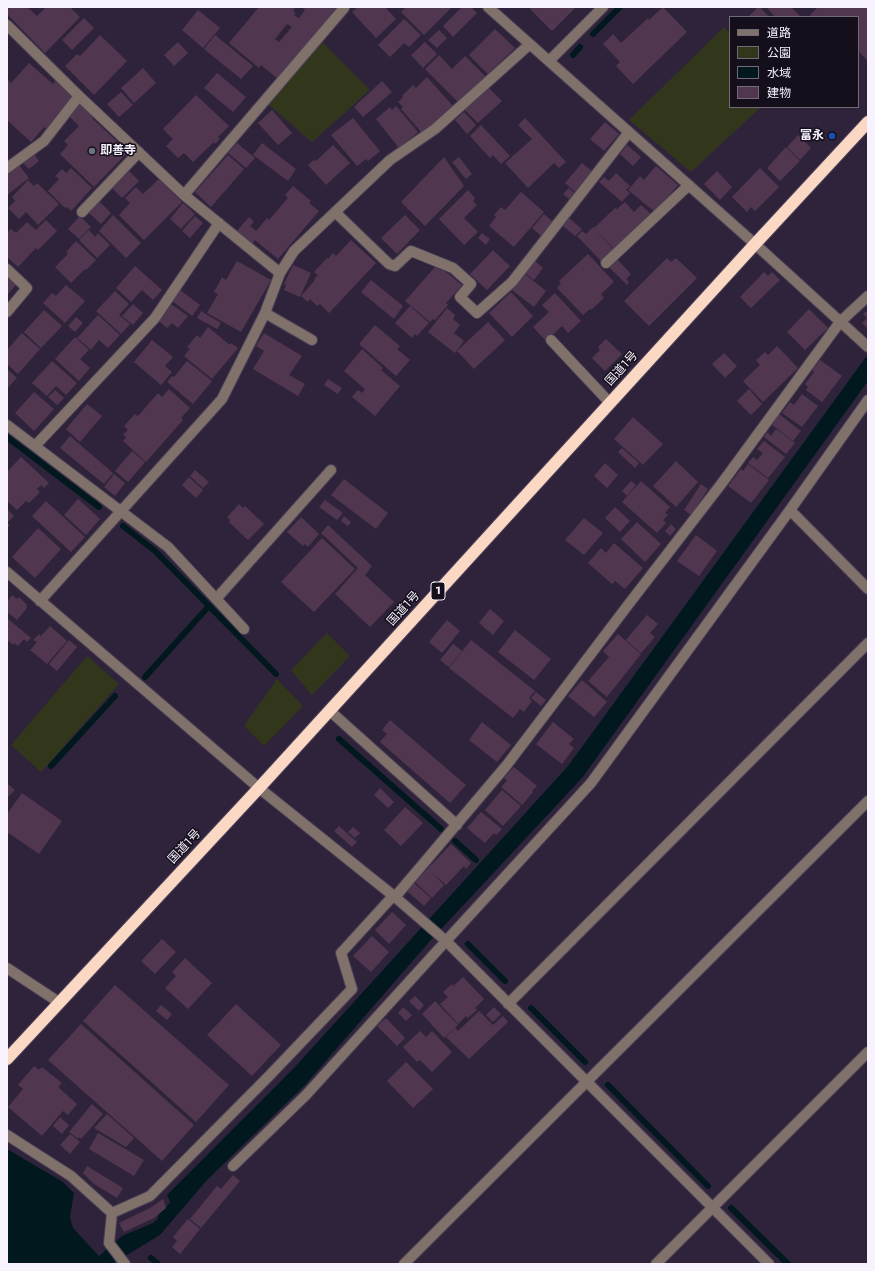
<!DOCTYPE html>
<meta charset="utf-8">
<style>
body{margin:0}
#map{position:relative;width:875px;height:1271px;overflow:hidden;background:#2f233c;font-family:Jost,"Noto Sans JP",sans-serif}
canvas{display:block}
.frame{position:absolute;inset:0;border:8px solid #f8f2ff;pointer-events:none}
.legend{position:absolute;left:729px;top:16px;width:130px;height:92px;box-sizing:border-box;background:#140f1a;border:1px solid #6f6a76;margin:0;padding:5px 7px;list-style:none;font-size:12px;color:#f8f2ff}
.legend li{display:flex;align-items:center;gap:8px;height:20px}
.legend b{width:20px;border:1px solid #6f6a76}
</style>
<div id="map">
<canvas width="875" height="1271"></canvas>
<div class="frame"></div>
<ul class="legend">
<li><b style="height:5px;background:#80726a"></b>道路</li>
<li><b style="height:11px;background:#32371c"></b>公園</li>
<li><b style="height:11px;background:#01191e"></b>水域</li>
<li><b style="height:11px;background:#51364f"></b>建物</li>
</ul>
</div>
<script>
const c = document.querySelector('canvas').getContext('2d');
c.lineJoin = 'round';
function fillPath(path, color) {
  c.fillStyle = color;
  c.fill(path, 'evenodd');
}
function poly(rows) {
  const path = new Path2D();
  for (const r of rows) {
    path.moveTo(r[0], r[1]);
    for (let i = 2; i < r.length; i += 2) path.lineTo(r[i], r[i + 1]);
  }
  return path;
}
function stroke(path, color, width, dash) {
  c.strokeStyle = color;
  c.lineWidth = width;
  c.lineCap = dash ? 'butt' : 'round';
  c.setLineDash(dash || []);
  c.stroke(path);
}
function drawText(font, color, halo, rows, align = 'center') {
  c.font = font + ' Jost,"Noto Sans JP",sans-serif';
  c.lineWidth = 3;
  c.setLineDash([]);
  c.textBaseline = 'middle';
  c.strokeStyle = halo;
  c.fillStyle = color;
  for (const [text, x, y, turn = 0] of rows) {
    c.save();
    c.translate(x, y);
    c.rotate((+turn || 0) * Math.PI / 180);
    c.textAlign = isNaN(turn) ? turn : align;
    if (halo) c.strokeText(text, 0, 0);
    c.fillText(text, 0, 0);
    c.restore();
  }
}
const green = poly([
 [724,27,730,33,730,107,761,107,691,172,629,120],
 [321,41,370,90,312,142,268,104],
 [327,633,350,656,312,695,291,670],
 [87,656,119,684,41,772,11,745],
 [277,679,303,706,264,746,244,726]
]);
const water = poly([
 [868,356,868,381,582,778,430,941,305,1085,207,1180,160,1235,112,1264,7,1264,7,1149,63,1182,74,1193,70,1217,73,1228,99,1256,122,1236,153,1223,172,1206,167,1195,294,1068,568,766,866,357]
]);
const stream = poly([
 [593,34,620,7],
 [573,55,580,47],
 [7,437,99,507],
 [123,526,155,551,276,674],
 [145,677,209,606],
 [339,739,441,829],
 [51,766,115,696],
 [455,841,476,860],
 [468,944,505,981],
 [531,1008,585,1062],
 [608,1085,708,1186],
 [731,1208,788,1264],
 [161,1217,177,1199],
 [151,1258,158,1264]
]);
const building = poly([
 [10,7,27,7,37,16,46,7,70,7,80,17,45,53,7,14,7,10],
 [259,7,296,7,293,11,296,13,294,15,299,18,305,10,302,7,335,7,336,8,278,79,261,65,259,68,229,43],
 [287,24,292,27,279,42,275,39],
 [358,7,385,7,396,19,376,38,352,12],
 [406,7,452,7,424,35,401,12],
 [462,7,471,7,477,13,453,37,443,26],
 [532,7,576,7,552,31,530,9],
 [663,7,687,32,633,84,616,66,620,62,603,44,613,34,621,43,648,18,649,20],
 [758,7,760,7,769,17,748,17],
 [766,7,791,7,801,17,775,17],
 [818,7,868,7,868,61,858,51,858,17,812,17,810,15],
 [198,10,220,28,203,48,182,30],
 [84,18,94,28,72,50,62,40],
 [404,19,421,35,409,47,404,43,390,57,378,45],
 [495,29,515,48,488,74,469,55],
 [439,30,447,38,437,48,428,40],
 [100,35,127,61,94,95,65,66,77,54,80,56],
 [215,35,253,66,241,79,204,49],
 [178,42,188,53,174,66,164,55],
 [425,42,437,54,423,68,411,55],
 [439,55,452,69,465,56,487,78,460,104,425,69],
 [29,63,53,84,56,80,75,97,47,129,44,127,31,142,7,120,7,79,11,83],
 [143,68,156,83,134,103,121,88],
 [217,73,246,97,233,112,204,88],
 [427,77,453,106,423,134,401,109,403,107,398,102,403,97,402,96,413,85,416,88],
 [382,81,392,92,363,117,354,107],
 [489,88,502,101,478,123,465,110],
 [121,92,133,105,119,117,107,104],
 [196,95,229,126,218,137,220,139,215,144,214,142,193,162,184,153,178,158,166,146,173,139,163,129],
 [80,103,94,116,92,118,128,152,94,187,60,154,68,145,64,141,79,126,68,115],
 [396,106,418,132,399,148,376,119,390,107,392,110],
 [272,110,292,133,278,145,258,123],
 [464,112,476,125,467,134,455,120],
 [353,118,380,151,368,161,366,159,357,166,331,135],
 [525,118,566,162,559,168,554,163,528,188,505,163,532,139,518,125],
 [605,122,619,134,604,151,590,139],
 [481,125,510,156,501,164,493,155,490,158,470,136],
 [798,135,811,148,800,160,787,147],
 [237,143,255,158,246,168,228,153],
 [262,143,296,169,288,181,253,155],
 [333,145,350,163,326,185,308,165,314,160,316,161],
 [627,145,641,157,633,166,620,154],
 [786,147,800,161,780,181,767,168],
 [34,154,39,161,29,169,23,163],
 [228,155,244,169,211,207,195,192],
 [444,157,464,186,425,226,401,202],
 [459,157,472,174,466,179,452,162],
 [582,163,593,172,576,193,565,183],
 [19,165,29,178,7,195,7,174],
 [656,166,678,185,655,212,628,190,640,176,644,180],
 [71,168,92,188,71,211,67,207,65,208,48,191,59,179,55,176,62,169,66,173],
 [760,168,779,187,755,211,751,207,747,212,732,197],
 [128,170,139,181,122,198,111,187],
 [717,171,732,187,720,200,704,184],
 [616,173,630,186,626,190,630,193,622,202,599,182,604,177,609,181],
 [159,179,182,202,144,240,119,215,130,203,125,198,136,187,143,194],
 [28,180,34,186,37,183,59,204,38,225,26,212,19,219,8,208,15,201,12,197],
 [293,186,311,201,309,203,319,211,278,259,255,240,251,245,236,232,249,217,254,222,250,226,256,231,267,218,269,220,288,198,285,195],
 [569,188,574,193,569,199,563,194],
 [468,190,475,198,473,201,477,205,464,218,478,232,464,245,439,219],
 [521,192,544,212,514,247,489,226,496,217,494,215,501,207,505,210],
 [99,201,111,213,101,224,88,212],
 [625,202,634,212,641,205,651,214,614,249,594,228,615,208,617,209],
 [183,203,195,214,181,229,170,219],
 [544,214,553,222,541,236,532,228],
 [113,215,141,243,126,258,99,231],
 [405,215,420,230,397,254,381,238],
 [80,216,91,227,79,239,68,229],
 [195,216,203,223,190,238,182,231],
 [569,218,582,229,575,236,563,226],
 [46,220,57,231,38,250,36,248,18,267,7,257,7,233,11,229,16,233,27,222,36,230],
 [593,227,613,249,601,261,577,236,582,231,586,234],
 [89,230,95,237,98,233,110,245,97,258,79,240],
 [482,233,490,239,486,245,478,238],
 [351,240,376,263,329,313,320,304,317,306,310,299,308,302,301,296,315,280,314,279,318,275,314,272,327,258,328,259,333,253,336,256],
 [76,241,96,260,86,270,85,269,71,283,55,267,68,254,66,252],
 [493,250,510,266,487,290,470,274],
 [588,254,614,282,601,294,604,298,591,310,590,309,583,315,557,288,561,283,559,281],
 [667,258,671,262,676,258,697,278,649,326,624,301],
 [617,259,631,274,626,279,629,282,627,285,609,267],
 [237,261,271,280,241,332,207,313,218,294,214,292,222,277,226,280],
 [535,261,543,268,534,280,525,273],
 [293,265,311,273,300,297,284,290,286,285,284,284],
 [135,266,162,290,153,300,142,290,131,302,116,288],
 [435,267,446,272,462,285,446,303,448,305,435,320,433,319,430,322,405,301],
 [764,272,768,276,772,272,780,280,751,308,740,297],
 [525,274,546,291,534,307,512,290],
 [7,276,16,285,7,295],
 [371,280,403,306,394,319,361,292],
 [66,285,85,301,65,323,43,303,52,293,56,296],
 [180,290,200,305,192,316,172,301],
 [115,291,129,304,119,315,130,324,121,334,96,311],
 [511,292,533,316,512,337,489,313],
 [555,293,581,321,568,333,562,326,546,341,533,327,549,312,542,305],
 [133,304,143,313,133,325,122,316],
 [171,304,188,316,178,328,172,323,167,328,158,320],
 [410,306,429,323,417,336,415,334,412,338,395,323],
 [447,308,455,315,453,319,460,325,454,333,464,341,455,353,428,332],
 [809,309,828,328,805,350,787,332],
 [44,310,62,326,41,348,24,332],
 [868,310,868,329,862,323,867,318,863,314],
 [201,311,221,323,217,329,197,318],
 [98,315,120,335,108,348,99,340,91,350,77,338],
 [76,317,83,323,75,332,68,326],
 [488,322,505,340,474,369,457,351],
 [375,325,400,346,397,349,410,360,396,376,359,344],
 [208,327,230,345,231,343,238,348,212,379,184,356,190,349,187,347,197,335,200,338],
 [22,333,40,349,18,374,7,364,7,350],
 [264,333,302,356,289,375,305,384,298,396,253,369,264,351,256,346],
 [75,337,89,350,80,359,90,368,79,381,55,359],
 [606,339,622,354,605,371,592,358,600,350,598,347],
 [152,340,173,357,165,366,172,372,161,385,134,362],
 [777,346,798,368,763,402,743,381,760,365,756,360,765,352,768,355],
 [362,349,383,368,381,370,400,386,375,416,352,397,358,390,362,393,365,389,344,371],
 [724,353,737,366,725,378,712,364],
 [820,360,842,376,822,402,806,390,808,387,805,384,814,372,812,370],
 [52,361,77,383,66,395,56,386,47,396,32,383],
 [187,361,212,381,193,404,167,382,172,376,174,377],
 [7,369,17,378,7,389],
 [328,379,342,388,338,394,324,385],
 [169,389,190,408,181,418,183,420,146,462,123,441,126,437,123,434,128,430,124,426,135,414,138,416,158,393,162,397],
 [749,389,762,404,751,415,737,401],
 [55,390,64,398,57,405,48,397],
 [34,392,54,409,34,431,15,413],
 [802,394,818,406,802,427,782,413,790,402,794,405],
 [87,404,102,416,80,442,66,429],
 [779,414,801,431,793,441,771,424],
 [633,417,663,444,643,465,614,439],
 [776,429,795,443,786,454,764,437,767,432,771,436],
 [70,436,113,473,104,484,60,448],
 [764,441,785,457,768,478,748,463,753,457,757,460,763,453,757,449],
 [622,448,639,463,635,468,618,452],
 [132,451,145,462,128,482,115,471],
 [21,457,49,483,44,488,41,485,37,489,40,492,29,503,26,501,17,510,7,501,7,472],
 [676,461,698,482,676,507,653,486],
 [605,463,618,475,607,488,594,476],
 [748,464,769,480,751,503,728,486,741,469,743,471],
 [195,470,209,482,203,488,190,476],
 [114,474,125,483,115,496,104,487],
 [189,477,203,490,196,498,182,485],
 [344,479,388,513,376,529,331,495],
 [631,481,636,485,627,496,622,491],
 [641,481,670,507,665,513,668,515,663,520,666,523,657,533,622,502],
 [701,484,708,489,691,515,684,510],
 [78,499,100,519,86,535,64,515],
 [325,500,343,513,337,520,319,507],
 [46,501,85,537,71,552,32,516],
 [239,504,243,508,245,506,264,524,248,540,229,522,230,520,227,517],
 [615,507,630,521,620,532,605,518],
 [7,509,14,516,7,523,10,525,7,529],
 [344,516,351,522,348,526,341,521],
 [301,517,319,534,308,547,305,544,303,546,287,532],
 [584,518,603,533,584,555,565,540],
 [637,522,661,544,645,562,621,539],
 [671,524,676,529,670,536,665,531],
 [328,525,372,566,365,575,394,602,370,627,335,594,358,568,321,533],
 [38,528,61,549,35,578,12,557],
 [696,535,717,551,699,576,677,561],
 [322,538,355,569,314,612,281,582],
 [614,543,643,568,625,589,615,581,612,584,588,563,601,548,606,553],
 [12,595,17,599,19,597,27,605,26,607,27,608,17,620,7,612,7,602],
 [490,609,504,621,493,635,479,623],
 [647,615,658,624,650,633,655,637,641,653,626,640],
 [7,618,31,638,27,642,24,639,18,646,14,643,13,645,7,640],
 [447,620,460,631,442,653,429,642],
 [50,626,67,641,47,664,30,650,37,642,33,640,39,634,41,636],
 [515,630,551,659,534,680,498,652],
 [618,634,641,654,607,697,588,681,609,657,603,651],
 [69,640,77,647,57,671,49,664],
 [471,640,535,691,529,698,532,701,524,712,520,709,513,718,449,668],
 [453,644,462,651,449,667,440,660],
 [582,680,607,702,594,717,568,696],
 [536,692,546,700,541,706,531,698],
 [390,720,466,785,450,803,380,742,387,734,382,730],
 [482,722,511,745,497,762,469,740],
 [553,722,574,739,569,744,574,748,562,764,536,744],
 [514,767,537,786,532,791,533,792,522,805,501,787,507,780,504,778],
 [7,783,15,790,7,798],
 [380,788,394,802,388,808,374,795],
 [502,790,521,806,503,826,485,810],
 [22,793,62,821,39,854,7,832,7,814],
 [405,807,423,823,401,846,384,830],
 [481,812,502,829,496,835,494,833,485,843,467,828],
 [339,826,357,842,352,847,334,831],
 [353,827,360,833,355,838,348,832],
 [451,844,471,863,466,869,464,866,446,885,431,872,444,885,432,898,415,882],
 [414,883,431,898,424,906,407,891],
 [392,912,406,925,389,944,375,930],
 [372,936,389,952,371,972,353,956],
 [162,939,176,952,155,974,141,961],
 [185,958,212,983,188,1009,165,988,176,976,172,972],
 [463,977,484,999,475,1008,477,1010,468,1018,466,1016,458,1024,440,1004,448,997,443,992,452,984,453,986],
 [115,985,229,1085,196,1122,83,1021],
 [415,996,424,1005,419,1011,409,1001],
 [435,1001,458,1025,444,1038,422,1014],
 [236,1004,281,1045,252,1076,207,1035],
 [161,1005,172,1014,167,1020,156,1011],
 [403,1007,412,1015,406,1021,398,1013],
 [494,1007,501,1014,493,1022,486,1015],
 [479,1011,493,1025,503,1016,508,1022,469,1059,446,1037,455,1028,458,1031],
 [386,1018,405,1038,397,1046,377,1026],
 [81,1024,194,1125,162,1161,48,1060],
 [420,1031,426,1037,432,1031,452,1052,432,1072,420,1060,417,1062,403,1047],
 [406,1062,433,1089,413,1108,387,1081],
 [34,1066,39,1070,42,1067,62,1083,58,1087,77,1104,68,1115,63,1111,42,1136,8,1107,23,1089,18,1085],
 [92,1104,103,1114,81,1139,79,1137,78,1139,69,1132],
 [107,1114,134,1138,126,1147,94,1128],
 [60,1117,69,1125,62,1134,53,1126],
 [98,1133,144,1160,134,1176,89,1149],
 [70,1134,80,1142,70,1154,60,1145],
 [87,1166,123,1188,117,1198,94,1184,83,1173],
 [233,1175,240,1181,201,1228,190,1219,217,1186,221,1189],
 [163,1199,166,1208,154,1218,124,1232,119,1223,150,1208],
 [188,1219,200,1229,180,1254,172,1247,177,1241,173,1237]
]);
const minor = poly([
 [488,7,755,244,868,347],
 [7,25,79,96,184,195,280,273],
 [549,61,603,7],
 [7,168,44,141,79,96],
 [184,195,344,8,343,7],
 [82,212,139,152],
 [335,212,389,264,395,266,411,251,453,268,471,284,460,297,477,313,512,282,629,132],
 [606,263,689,185],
 [7,269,27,288,7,312],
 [265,313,312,340],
 [551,340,610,403],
 [868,400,790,510,868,589],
 [7,425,168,547,244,629],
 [35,446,155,318,219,223],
 [7,572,259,788,395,897,446,941,769,1264],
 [216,599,331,470],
 [40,601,222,399,265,313,280,273,294,251,390,160,435,129,530,44],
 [330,711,457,825],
 [395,897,506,766,628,605,722,483,840,322,868,296],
 [7,968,60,1003],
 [508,1004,868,643],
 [7,1135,71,1176,112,1213,150,1196,270,1075,352,989,341,953,393,896],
 [233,1166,306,1095,446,941,591,783,790,510],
 [112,1213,109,1243,125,1264],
 [404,1264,868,801],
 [656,1264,868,1052]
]);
const highway = poly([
 [7,1059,259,788,755,244,868,122]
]);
const markers = [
 [832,136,4,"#1a4fb4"],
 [92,151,4,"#6b7280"]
];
const shields = [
 [438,591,14]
];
const shieldNames = [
 ["1",438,591]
];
const poiNames = [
 ["富永",824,136],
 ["即善寺",100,151,"left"]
];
const streetNames = [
 ["国道1号",622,369,-48],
 ["国道1号",404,609,-48],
 ["国道1号",185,847,-47]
];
fillPath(green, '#32371c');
fillPath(water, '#01191e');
stroke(stream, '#01191e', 6);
fillPath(building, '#51364f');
stroke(minor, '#4b4057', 12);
stroke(highway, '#4b4057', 14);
stroke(minor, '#80726a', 10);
stroke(highway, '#fad8c4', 12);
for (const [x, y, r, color] of markers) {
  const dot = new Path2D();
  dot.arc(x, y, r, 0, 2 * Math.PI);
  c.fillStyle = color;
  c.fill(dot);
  stroke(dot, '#140f1a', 1.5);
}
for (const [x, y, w] of shields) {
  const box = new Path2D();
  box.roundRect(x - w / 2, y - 9, w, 18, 3);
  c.fillStyle = '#140f1a';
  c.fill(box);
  stroke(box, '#f8f2ff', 1);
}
drawText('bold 11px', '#f8f2ff', null, shieldNames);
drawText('bold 12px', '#f8f2ff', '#140f1a', poiNames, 'right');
drawText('12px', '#f8f2ff', '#140f1a', streetNames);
</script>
